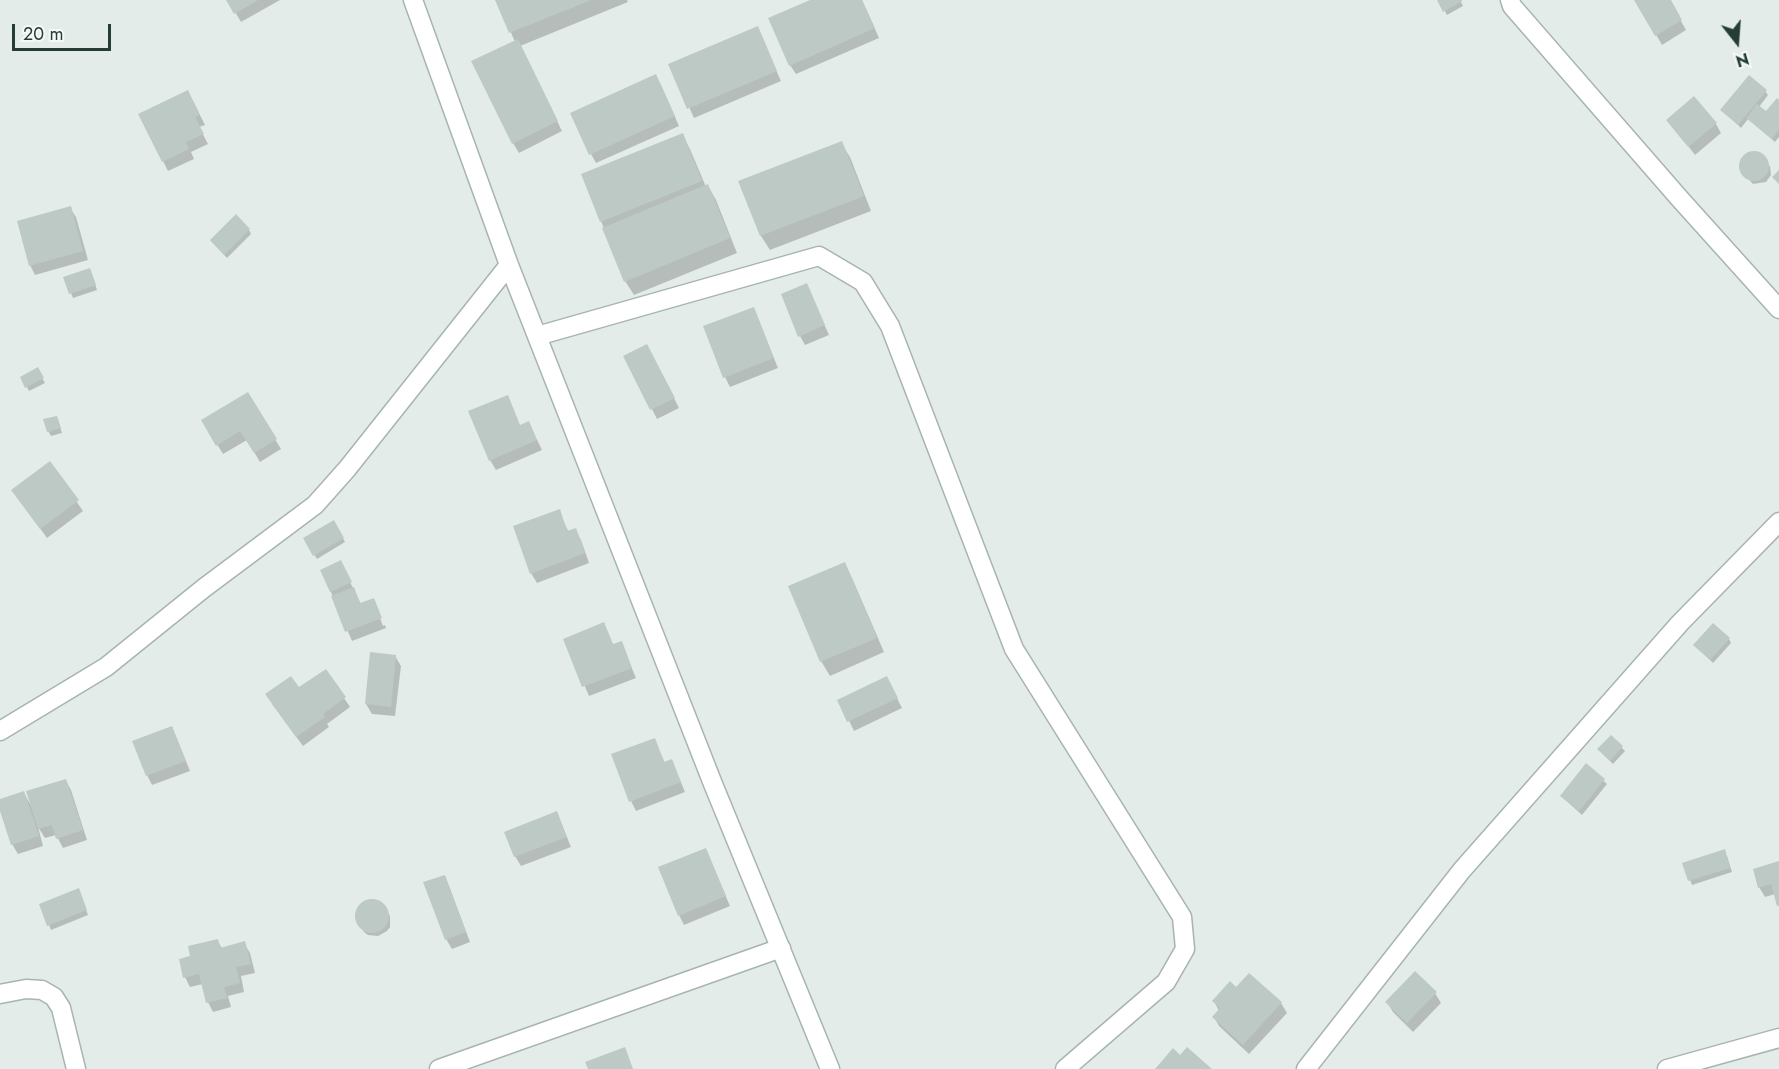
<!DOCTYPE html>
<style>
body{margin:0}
#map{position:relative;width:1779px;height:1069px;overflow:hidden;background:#e4ece9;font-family:Jost,sans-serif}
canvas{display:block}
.north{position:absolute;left:1707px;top:12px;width:60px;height:60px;-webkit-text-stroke:4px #f4f9f7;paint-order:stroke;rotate:163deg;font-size:16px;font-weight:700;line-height:24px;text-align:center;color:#253c37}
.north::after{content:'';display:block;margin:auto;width:21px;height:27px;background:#253c37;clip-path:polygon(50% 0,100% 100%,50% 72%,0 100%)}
.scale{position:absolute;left:12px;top:24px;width:99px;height:27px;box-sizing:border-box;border:3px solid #253c37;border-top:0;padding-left:8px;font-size:18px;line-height:21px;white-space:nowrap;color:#253c37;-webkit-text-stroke:4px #f4f9f7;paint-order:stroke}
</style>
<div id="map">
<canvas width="1779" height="1069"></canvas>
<div class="north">N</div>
<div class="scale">20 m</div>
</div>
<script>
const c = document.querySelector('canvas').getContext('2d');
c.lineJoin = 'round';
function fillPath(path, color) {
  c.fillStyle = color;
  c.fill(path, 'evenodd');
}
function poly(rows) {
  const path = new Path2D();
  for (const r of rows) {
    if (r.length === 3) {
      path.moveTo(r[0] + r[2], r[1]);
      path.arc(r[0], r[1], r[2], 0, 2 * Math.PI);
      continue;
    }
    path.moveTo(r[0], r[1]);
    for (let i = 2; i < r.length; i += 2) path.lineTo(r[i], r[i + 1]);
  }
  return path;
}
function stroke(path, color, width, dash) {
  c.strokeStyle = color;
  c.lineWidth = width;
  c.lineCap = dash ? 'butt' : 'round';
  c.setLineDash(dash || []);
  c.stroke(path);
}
const shadow = poly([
 [228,0,280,0,241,22],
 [497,0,627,0,628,2,520,46,562,131,519,153,513,143,515,42],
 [814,0,862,0,879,38,796,74,790,65],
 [1438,0,1460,0,1463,6,1447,15],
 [1636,0,1669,0,1686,30,1662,45],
 [757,28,781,81,694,118,670,65],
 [661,85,679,126,596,163,591,154],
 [1765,91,1768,95,1759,107,1766,113,1779,102,1779,137,1775,142,1748,119,1741,128,1722,110],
 [193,101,205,125,199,127,208,144,191,152,194,159,168,171,163,161],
 [1668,120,1716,124,1721,133,1695,155],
 [682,135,690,149,706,187,708,186,716,200,737,253,634,295,625,281,601,221],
 [841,143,850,157,871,211,770,250,761,236,740,182],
 [1752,153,1757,153,1770,166,1771,175,1766,182,1753,184,1743,173,1741,164,1745,156],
 [70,208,76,217,88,260,35,275,30,265],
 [249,230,251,234,227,258,211,241],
 [92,274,97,290,73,298,65,278],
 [811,295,829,335,805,345,800,336],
 [754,309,778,368,730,387,725,377],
 [652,355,679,408,657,419,625,356],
 [37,369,45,383,29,391,22,378],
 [248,394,281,449,260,462,247,440,223,454,203,421],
 [57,417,62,433,51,436,48,431],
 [529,423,542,450,496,470,490,460,520,426],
 [50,463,83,511,47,538,19,499],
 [559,511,569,533,575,530,581,540,589,563,537,583,531,573],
 [334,522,345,542,317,559,305,539],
 [340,562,361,604,373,600,378,608,376,608,383,626,385,625,386,628,352,641,322,571],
 [844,564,852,578,884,652,830,676,821,661],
 [603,624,613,645,621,642,636,678,589,696,565,640],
 [1729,639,1731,643,1713,663,1695,645],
 [395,656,401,666,395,716,372,714,366,704],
 [892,688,902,708,854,731,839,700],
 [299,690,344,698,350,707,327,724,329,727,303,746,272,704],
 [172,727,190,771,152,785,147,775],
 [1611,737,1625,751,1613,764,1599,750],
 [654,739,665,763,672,761,685,792,636,811,631,801],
 [1586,765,1607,784,1582,815,1561,796],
 [66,781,71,790,87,840,63,848,56,835,45,838,38,827,43,846,18,854,12,844,0,806,0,800,24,793,30,804],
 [557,813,571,847,521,866,515,856],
 [706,850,730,906,684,925,679,915],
 [1727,856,1732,872,1692,885,1684,864],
 [1779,863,1779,907,1775,894,1765,897,1759,887],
 [444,877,449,886,470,942,452,949,446,939],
 [80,894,88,915,51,930,41,905],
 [370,900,380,902,390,916,390,927,387,931,378,936,368,935,364,932,357,918,356,913,361,905],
 [218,941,222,949,244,943,250,953,255,973,241,976,244,992,228,996,231,1007,213,1012,208,1002,203,984,190,987,185,977,192,957],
 [1250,975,1281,1003,1287,1013,1249,1054,1219,1026,1214,1017,1219,1011,1214,1001,1236,990],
 [1435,993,1441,1003,1413,1032,1393,1012,1387,1002]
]);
const building = poly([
 [226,0,258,0,234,14],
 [495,0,591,0,509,33],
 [810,0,862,0,875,28,789,66,768,18],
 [1437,0,1462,0,1462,1,1443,12],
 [1634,0,1671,0,1682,20,1655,36],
 [758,26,777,71,687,109,668,64],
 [518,39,558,121,512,144,471,61],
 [656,74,675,116,589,155,570,113],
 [1749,75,1767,90,1738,125,1720,110],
 [188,90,200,115,195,117,204,134,186,142,189,149,162,162,138,114],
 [1694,96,1717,123,1688,147,1666,120],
 [1777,98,1779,100,1779,130,1772,139,1746,118,1757,104,1766,111],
 [683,133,702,181,600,222,581,174],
 [842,141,864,196,760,236,738,181],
 [1754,166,15],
 [1779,170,1779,184,1772,177],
 [708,184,730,238,624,282,602,228],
 [71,206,83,251,29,266,17,221],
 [236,214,250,229,224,255,210,240],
 [90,268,96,285,69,294,63,277],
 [807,283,825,325,798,337,781,294],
 [754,307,774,358,723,378,703,326],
 [647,344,675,398,650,410,623,356],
 [38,367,44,378,25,388,20,377],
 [248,392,277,439,254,453,240,431,216,446,201,420],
 [508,395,520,425,529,421,537,440,489,461,468,411],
 [57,416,61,428,47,432,43,419],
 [50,461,79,500,40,529,11,490],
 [560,509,567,531,576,528,585,553,530,574,513,526],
 [334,520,344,538,313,556,303,538],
 [341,560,352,582,330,592,320,570],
 [845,562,877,638,820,662,788,586],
 [354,587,360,603,374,598,382,618,345,632,331,596],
 [604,622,613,644,622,641,632,668,582,687,563,639],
 [1713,623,1730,638,1710,660,1693,645],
 [370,652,396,655,391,707,365,704],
 [326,669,346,697,323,714,325,717,296,737,265,694,291,676,299,687],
 [887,676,898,698,847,722,837,700],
 [172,726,186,761,146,776,132,741],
 [1611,735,1623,746,1610,761,1597,749],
 [655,738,664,762,672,759,681,782,629,802,611,754],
 [1586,763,1605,779,1579,811,1560,796],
 [66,779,83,830,56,839,52,825,38,829,26,791],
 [24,791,39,836,11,845,0,811,0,799],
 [557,811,567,837,514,857,504,832],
 [706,848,726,896,678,916,658,867],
 [1725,849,1730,868,1688,881,1682,863],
 [1779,861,1779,905,1777,906,1771,884,1758,888,1753,869],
 [445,875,466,932,445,940,423,882],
 [79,888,87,910,47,926,39,904],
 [372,916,17],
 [218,939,220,948,245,941,251,964,236,967,240,983,224,987,227,998,206,1003,199,974,183,978,179,959,190,956,188,946],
 [1415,971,1437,992,1407,1023,1385,1002],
 [1249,973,1282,1002,1243,1045,1212,1017,1220,1008,1212,1001,1230,981,1236,987],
 [625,1047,633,1069,588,1069,585,1062],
 [1187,1047,1212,1069,1155,1069,1173,1048,1180,1055]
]);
const street = poly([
 [413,0,509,265,713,784,830,1069],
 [1510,0,1512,6,1680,199,1779,309],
 [537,336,819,256,863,282,890,326,1014,649,1182,917,1185,949,1166,982,1065,1069],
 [0,731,106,667,204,588,315,505,347,469,509,265],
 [0,994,26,989,42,990,54,997,61,1008,76,1069],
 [439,1069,781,948],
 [1306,1069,1462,870,1680,623,1779,522],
 [1667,1069,1779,1038]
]);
fillPath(shadow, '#0003');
fillPath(building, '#bcc9c5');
stroke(street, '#a7b4b0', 21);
stroke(street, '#fff', 18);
</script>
